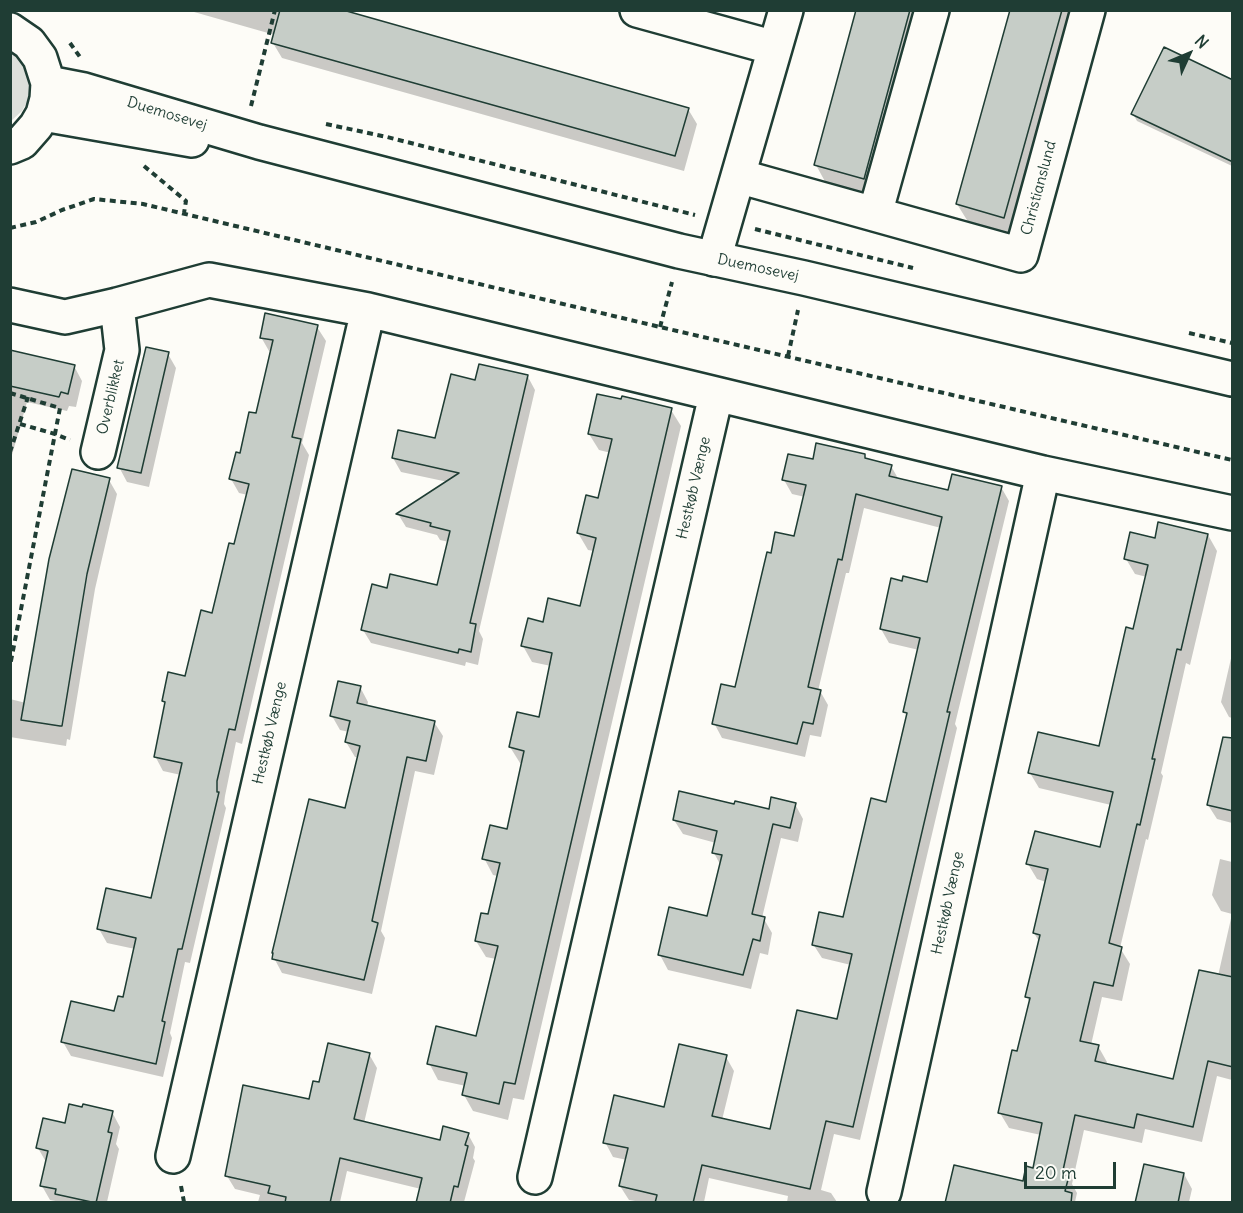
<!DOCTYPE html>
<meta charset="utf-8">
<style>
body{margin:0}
#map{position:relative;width:1243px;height:1213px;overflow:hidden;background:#fdfcf7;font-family:Delius,sans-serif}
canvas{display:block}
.frame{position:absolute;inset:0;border:12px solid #1f3d34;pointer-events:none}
.north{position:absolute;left:1159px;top:24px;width:60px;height:60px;-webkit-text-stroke:4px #fdfcf7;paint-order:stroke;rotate:46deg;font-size:16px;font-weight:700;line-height:24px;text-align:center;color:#1f3d34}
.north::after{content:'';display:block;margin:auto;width:21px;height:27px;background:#1f3d34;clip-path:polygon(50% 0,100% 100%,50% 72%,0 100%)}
.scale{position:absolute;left:1024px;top:1162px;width:92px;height:27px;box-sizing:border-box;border:3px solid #1f3d34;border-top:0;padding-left:8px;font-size:18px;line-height:21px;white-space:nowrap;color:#1f3d34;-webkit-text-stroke:4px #fdfcf7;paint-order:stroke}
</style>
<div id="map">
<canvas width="1243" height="1213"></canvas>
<div class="frame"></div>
<div class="north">N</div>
<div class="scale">20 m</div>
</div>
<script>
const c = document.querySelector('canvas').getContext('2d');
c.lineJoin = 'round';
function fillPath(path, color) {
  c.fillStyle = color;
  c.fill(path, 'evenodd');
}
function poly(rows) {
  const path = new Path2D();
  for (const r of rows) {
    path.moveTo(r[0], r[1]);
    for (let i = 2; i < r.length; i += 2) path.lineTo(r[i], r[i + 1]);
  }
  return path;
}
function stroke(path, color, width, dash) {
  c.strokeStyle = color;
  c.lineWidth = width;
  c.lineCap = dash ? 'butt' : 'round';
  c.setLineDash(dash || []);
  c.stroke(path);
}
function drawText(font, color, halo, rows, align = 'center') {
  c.font = font + ' Delius,sans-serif';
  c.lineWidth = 5;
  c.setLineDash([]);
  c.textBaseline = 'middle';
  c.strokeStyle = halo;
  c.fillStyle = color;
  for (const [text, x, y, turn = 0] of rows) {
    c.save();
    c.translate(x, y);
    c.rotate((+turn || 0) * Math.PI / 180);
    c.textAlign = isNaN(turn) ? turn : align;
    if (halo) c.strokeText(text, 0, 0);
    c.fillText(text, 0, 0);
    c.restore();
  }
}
const green = poly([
 [10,47,21,57,29,69,32,84,29,98,22,111,11,121]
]);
const shadow = poly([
 [187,10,337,10,688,109,697,124,684,171,282,58,273,43,275,35],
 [858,10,927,10,876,200,828,187,816,165],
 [1011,10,1080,10,1016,238,970,225,957,204],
 [1232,81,1232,166,1137,121,1133,114],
 [317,327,326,341,302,443,309,455,242,744,236,742,225,796,224,804,226,808,190,963,185,962,170,1033,172,1038,163,1077,71,1056,63,1042,115,1013,124,999,135,949,107,943,99,929,152,900,181,775,163,771,155,756,166,705,163,701,186,678,214,615,236,546,248,495,239,493,231,479,257,415,272,352,269,351,261,337],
 [10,352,74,366,82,381,76,407,69,406,67,411,27,402,10,462],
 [168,354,176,368,149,487,127,482,119,467],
 [528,377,535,390,479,631,483,639,478,665,466,662,465,666,371,643,363,630,438,587,449,542,440,540,437,535,406,527,398,514,448,482,401,472,393,458,436,440,476,382],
 [671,410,681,426,524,1100,513,1098,508,1120,473,1111,464,1095,466,1086,438,1080,429,1063,477,1037,496,959,486,957,476,941,489,916,498,876,493,875,484,858,508,831,523,764,520,763,510,747,540,719,551,666,532,662,523,646,544,623,581,607,594,551,588,550,578,533,599,500,611,453,599,450,589,434],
 [864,455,867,460,891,466,899,480,949,492,1001,487,1009,501,955,724,957,728,860,1140,834,1134,821,1190,831,1193,837,1202,787,1202,788,1196,709,1178,704,1202,641,1202,629,1200,620,1186,627,1160,613,1157,605,1142,665,1109,726,1057,734,1071,722,1120,771,1131,838,1021,851,965,822,958,813,944,844,919,887,803,908,717,905,711,919,650,889,643,881,629,928,584,941,528,864,508,849,573,846,573,818,691,820,691,828,705,821,737,810,735,805,757,722,738,714,723,736,689,772,555,796,538,805,497,792,494,784,480,814,461],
 [109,480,117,494,95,589,70,740,67,739,66,746,10,737,10,699,26,703],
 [1208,535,1217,551,1190,665,1186,663,1161,773,1163,776,1148,840,1146,839,1120,948,1130,964,1122,1001,1102,997,1091,1045,1098,1046,1107,1062,1106,1065,1175,1081,1218,976,1232,914,1221,911,1212,895,1220,859,1232,862,1232,1080,1217,1076,1202,1142,1145,1129,1142,1143,1084,1130,1072,1184,1077,1193,1075,1202,946,1202,1024,1183,1034,1170,1041,1135,1009,1128,1000,1113,1018,1053,1030,1003,1027,997,1040,943,1034,933,1046,882,1037,879,1028,864,1101,849,1111,805,1039,788,1030,773,1100,748,1135,631,1147,577,1135,574,1126,559,1156,540],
 [1232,654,1232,718,1229,717,1221,702],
 [360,687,368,702,367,706,434,722,443,736,434,775,415,771,381,931,385,938,372,994,282,973,274,958,346,810,359,757,355,757,346,742,349,732,340,730,332,716],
 [1232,770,1232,823,1217,819,1208,805],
 [795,804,803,819,798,842,781,838,762,918,764,919,772,933,768,955,760,953,751,989,668,970,660,955,709,918,721,866,714,853,716,843,683,834,674,820,735,806,770,811],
 [369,1054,377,1068,364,1123,441,1142,468,1134,475,1147,473,1158,475,1161,464,1202,418,1202,421,1189,347,1171,340,1202,258,1202,260,1195,235,1189,227,1176,310,1101,320,1084],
 [112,1112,120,1127,116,1144,119,1149,107,1202,61,1202,50,1200,42,1186,46,1162,38,1148,66,1124],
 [1184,1174,1192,1189,1189,1202,1137,1202]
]);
const building = poly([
 [280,10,343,10,689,108,675,156,271,43,280,10],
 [856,10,910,10,864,179,814,165,856,10],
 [1010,10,1062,10,1004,218,956,204,1010,10],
 [1164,47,1233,80,1233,162,1131,114,1164,47],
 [265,313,318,325,292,437,301,439,235,730,229,729,217,781,217,792,219,792,182,949,178,949,162,1021,165,1022,156,1064,61,1042,71,1001,114,1011,118,996,123,997,136,938,97,929,106,888,151,898,182,763,154,757,165,702,162,701,168,672,185,676,201,610,212,613,229,543,234,544,249,484,229,479,236,452,240,453,249,412,256,413,273,340,260,338,265,313],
 [146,347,169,352,141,473,117,468,146,347],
 [10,350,75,365,68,394,61,392,59,397,10,386,10,350],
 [479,364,528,375,470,623,476,624,471,652,459,649,458,653,361,630,372,584,387,588,390,574,437,585,450,531,430,526,431,523,396,514,459,473,392,458,398,430,435,438,451,374,475,380,479,364],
 [597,394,621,399,622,396,672,408,515,1084,504,1082,499,1104,462,1095,467,1073,427,1064,436,1026,476,1036,498,946,475,941,481,913,488,914,500,863,482,859,490,825,507,829,524,751,509,747,517,712,539,717,552,653,521,646,528,618,543,622,548,598,580,606,596,538,577,533,586,495,598,498,612,439,588,434,597,394],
 [816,443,865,454,865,458,892,465,889,476,948,490,952,474,1002,486,947,712,950,712,853,1127,826,1121,810,1189,702,1165,693,1203,655,1203,657,1195,619,1186,628,1148,603,1143,614,1095,664,1107,679,1044,727,1055,712,1116,770,1129,797,1010,837,1019,852,954,812,945,819,912,843,917,871,798,886,802,907,713,903,712,920,638,880,629,891,578,902,581,903,576,927,582,942,517,856,494,842,560,838,559,808,687,821,690,813,724,803,722,797,744,712,724,721,684,735,687,767,552,771,553,775,532,794,536,806,485,782,480,788,454,813,459,816,443],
 [72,469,110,478,87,574,62,726,60,726,21,720,49,559,72,469],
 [1158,522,1208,534,1181,650,1177,649,1152,759,1155,759,1140,825,1137,824,1109,943,1122,947,1113,986,1094,982,1080,1041,1099,1045,1095,1061,1173,1079,1199,970,1233,977,1233,1067,1208,1061,1193,1127,1137,1114,1134,1128,1075,1115,1062,1175,1069,1176,1065,1191,1072,1193,1071,1203,945,1203,954,1165,1023,1181,1026,1166,1033,1168,1042,1123,998,1113,1012,1050,1017,1051,1030,998,1025,997,1040,935,1033,933,1048,869,1026,864,1035,831,1100,847,1113,792,1028,773,1038,732,1099,746,1126,627,1133,629,1148,565,1124,559,1130,532,1155,538,1158,522],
 [338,681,361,686,357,703,435,721,426,761,407,757,372,921,378,923,364,980,272,959,273,953,272,953,309,799,345,808,360,746,345,742,350,721,330,716,338,681],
 [1223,737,1233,738,1233,811,1207,805,1223,737],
 [679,791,734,804,735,801,769,809,771,797,796,803,790,828,773,824,752,914,765,917,760,941,753,939,743,975,658,955,669,907,707,916,722,855,712,853,717,831,673,820,679,791],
 [328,1043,370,1053,354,1119,440,1140,443,1126,469,1133,465,1145,468,1146,458,1187,454,1186,450,1203,416,1203,422,1178,340,1158,330,1203,285,1203,286,1197,268,1193,270,1186,225,1176,243,1085,309,1099,313,1081,319,1082,328,1043],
 [69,1104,82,1107,83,1104,113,1111,108,1132,112,1133,96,1203,55,1194,56,1189,40,1186,48,1151,36,1148,43,1118,65,1123,69,1104],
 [1144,1164,1184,1173,1178,1203,1135,1203,1144,1164]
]);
const path = poly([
 [70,43,80,57],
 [251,106,275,10],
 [326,124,387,137,695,215],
 [144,166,186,201,184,213],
 [10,228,36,222,62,210,94,199,143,204,660,327,1232,460],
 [755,229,913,268],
 [660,327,672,282],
 [1189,333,1232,343],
 [788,356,798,310],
 [10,393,60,408,10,666],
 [20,424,55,434,70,440],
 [10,452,28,397],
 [181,1186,184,1202]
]);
const street = poly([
 [637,10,775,48],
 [738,176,1021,255,1088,10],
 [875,214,932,10],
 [714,259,786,10],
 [10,305,65,317,117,305,209,280,368,310,1043,473,1232,513],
 [98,452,122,350,117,305],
 [173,1156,368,310],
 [535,1177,716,395],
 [884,1192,1043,473]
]);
const secondary = poly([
 [10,30,29,43,40,58,48,83,47,99,43,114,36,126,22,142,10,147],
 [48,83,84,90,259,142,679,251,804,278,1232,379],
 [43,114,192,140]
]);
const streetNames = [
 ["Duemosevej",167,114,17],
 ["Christianslund",1039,188,-75],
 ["Duemosevej",758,268,12],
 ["Overblikket",111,397,-77],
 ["Hestkøb Vænge",694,488,-77],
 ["Hestkøb Vænge",270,733,-77],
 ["Hestkøb Vænge",948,903,-78]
];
fillPath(green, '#dde0db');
fillPath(shadow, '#0003');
fillPath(building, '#c6cdc7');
stroke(building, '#1f3d34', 1.5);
stroke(street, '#1f3d34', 38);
stroke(secondary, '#1f3d34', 38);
stroke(path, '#1f3d34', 4, [6, 4.5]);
stroke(street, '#fdfcf7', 33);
stroke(secondary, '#fdfcf7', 33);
drawText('15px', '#1f3d34', '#fdfcf7', streetNames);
</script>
